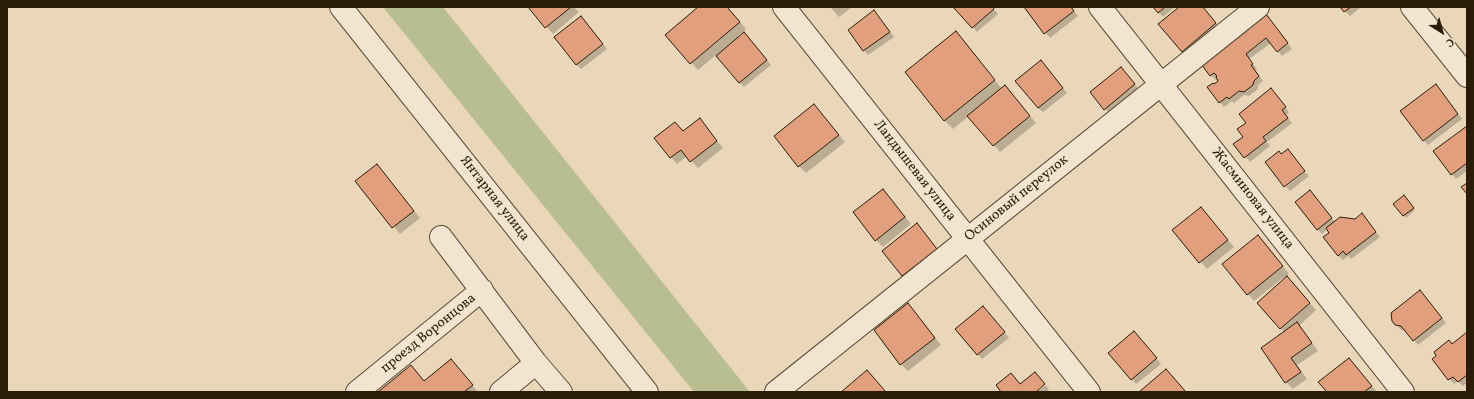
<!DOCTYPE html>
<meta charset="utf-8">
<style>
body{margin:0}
#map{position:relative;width:1474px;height:399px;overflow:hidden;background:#ead7ba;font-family:Vollkorn,serif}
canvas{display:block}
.frame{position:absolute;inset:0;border:8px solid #2b1c08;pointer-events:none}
.north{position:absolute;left:1422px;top:12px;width:40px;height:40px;-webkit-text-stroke:3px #f1e5d2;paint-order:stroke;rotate:143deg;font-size:11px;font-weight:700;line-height:16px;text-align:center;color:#2b1c08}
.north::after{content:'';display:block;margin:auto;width:14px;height:18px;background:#2b1c08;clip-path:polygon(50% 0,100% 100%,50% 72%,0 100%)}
</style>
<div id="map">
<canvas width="1474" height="399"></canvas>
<div class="frame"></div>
<div class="north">С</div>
</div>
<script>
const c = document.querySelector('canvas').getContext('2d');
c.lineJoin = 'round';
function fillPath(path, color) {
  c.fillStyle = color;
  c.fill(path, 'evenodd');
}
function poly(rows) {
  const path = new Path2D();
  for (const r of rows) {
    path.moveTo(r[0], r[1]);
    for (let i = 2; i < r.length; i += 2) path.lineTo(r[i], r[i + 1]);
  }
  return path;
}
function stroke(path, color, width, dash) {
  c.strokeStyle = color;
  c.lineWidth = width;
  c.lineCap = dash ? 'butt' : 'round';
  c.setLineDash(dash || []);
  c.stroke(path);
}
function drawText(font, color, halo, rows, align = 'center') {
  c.font = font + ' Vollkorn,serif';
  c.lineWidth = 3.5;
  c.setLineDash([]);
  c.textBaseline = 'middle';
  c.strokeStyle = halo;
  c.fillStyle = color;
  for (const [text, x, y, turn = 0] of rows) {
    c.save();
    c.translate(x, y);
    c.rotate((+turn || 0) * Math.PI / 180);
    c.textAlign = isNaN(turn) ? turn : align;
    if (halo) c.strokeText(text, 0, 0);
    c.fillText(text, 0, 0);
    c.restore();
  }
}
const green = poly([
 [383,7,443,7,750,392,694,392]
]);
const shadow = poly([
 [529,7,574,7,579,12,553,34],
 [700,7,727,7,746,29,737,37,738,38,749,38,771,65,744,87,716,55,698,70,667,35],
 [830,7,852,7,839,17],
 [954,7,992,7,998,14,977,32],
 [1025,7,1071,7,1078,16,1050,38],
 [1154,7,1175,7,1163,17],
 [1180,7,1203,7,1222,30,1189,58,1160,24],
 [1341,7,1361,7,1350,16],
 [874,11,894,37,868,55,864,50],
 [581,17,607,49,581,69,576,64],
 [1270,20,1292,49,1282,56,1271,43,1249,59,1257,69,1255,70,1263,81,1258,85,1258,89,1249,96,1244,95,1234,103,1232,101,1224,107,1220,102,1214,85,1220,81,1218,78,1216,80,1211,75],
 [956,32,964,41,1002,89,1011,93,1036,123,1000,152,969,116,953,129,944,120],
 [1045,66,1067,93,1043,112,1038,108],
 [1125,73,1139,89,1110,114,1091,92],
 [1440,90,1462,119,1428,145,1424,141],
 [1274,93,1289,112,1286,115,1292,123,1267,142,1270,146,1250,162,1235,144,1245,137,1248,123],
 [814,105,845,142,806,173,799,166],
 [699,119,723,148,698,168,687,156,677,164,671,157,683,132],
 [1467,127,1467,171,1456,179,1435,152],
 [377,165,420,218,400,234,357,181],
 [1305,172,1309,176,1290,191,1286,187],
 [883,190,911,224,883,247,876,240],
 [1310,192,1335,222,1366,219,1380,237,1351,259,1348,256,1343,260,1338,255,1328,229,1322,234,1317,229],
 [1406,199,1415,210,1406,218,1395,204],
 [1201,208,1234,247,1207,269,1174,230],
 [917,225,943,256,910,282,884,251],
 [1265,243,1289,274,1286,276,1316,310,1299,326,1318,351,1297,365,1307,379,1293,389,1286,382,1284,332,1258,303,1285,279,1284,277,1254,301,1223,264],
 [1420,291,1446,323,1418,345,1406,330,1401,330,1396,325],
 [908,305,941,345,908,371,901,364],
 [988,312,1009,338,982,359,956,329],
 [1467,333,1467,383,1463,386,1458,381,1454,384,1433,360],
 [1138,337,1161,364,1136,384,1109,353],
 [1349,359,1355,366,1377,392,1328,392],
 [411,366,425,382,457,367,478,392,380,392],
 [1046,385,1049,390,1046,392,1037,392]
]);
const building = poly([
 [528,7,571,7,545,28,528,7],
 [698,7,727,7,740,22,690,64,665,35,698,7],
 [953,7,993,7,994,9,972,28,953,7],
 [1024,7,1071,7,1074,11,1044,34,1024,7],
 [1153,7,1165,7,1158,13,1153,7],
 [1179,7,1203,7,1216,23,1182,52,1158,24,1179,7],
 [1340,7,1351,7,1344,12,1340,7],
 [874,10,890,32,863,51,848,30,874,10],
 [1266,14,1288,43,1277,52,1266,38,1246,54,1253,64,1251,65,1259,76,1254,81,1253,85,1244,92,1239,91,1229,99,1227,97,1219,103,1207,87,1213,83,1214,84,1218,81,1216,77,1217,76,1214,73,1210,76,1201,64,1266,14],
 [581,16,603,44,576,65,554,37,581,16],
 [956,31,995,80,944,121,905,72,956,31],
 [744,32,767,60,739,83,716,56,744,32],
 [1041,60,1063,88,1038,108,1015,81,1041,60],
 [1121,67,1135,84,1104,110,1090,92,1121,67],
 [1436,84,1458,114,1423,141,1400,111,1436,84],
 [1005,85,1030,116,993,146,967,116,1005,85],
 [1271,88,1286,107,1282,110,1288,118,1263,137,1266,141,1244,158,1233,144,1243,137,1237,129,1246,123,1239,114,1271,88],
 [814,104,839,135,798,167,774,136,814,104],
 [700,118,717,141,690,162,681,150,670,158,654,138,675,122,683,131,700,118],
 [1467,126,1467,163,1451,175,1433,151,1467,126],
 [1288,149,1305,171,1284,187,1265,162,1279,151,1281,154,1288,149],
 [377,164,414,211,392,228,355,181,377,164],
 [1467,183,1467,194,1461,187,1467,183],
 [883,189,905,217,875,241,853,212,883,189],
 [1310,190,1332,218,1317,230,1295,202,1310,190],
 [1404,195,1414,208,1403,216,1393,204,1404,195],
 [1201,207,1228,240,1199,263,1172,230,1201,207],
 [1362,213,1376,232,1346,255,1343,251,1338,256,1323,237,1329,233,1326,228,1340,217,1355,219,1362,213],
 [917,223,937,249,902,276,882,251,917,223],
 [1258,235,1283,266,1247,295,1222,264,1258,235],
 [1287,276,1310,303,1280,329,1257,303,1287,276],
 [1420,290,1442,318,1413,341,1401,326,1395,325,1392,321,1391,313,1420,290],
 [908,303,935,338,900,365,874,330,908,303],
 [983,306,1005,332,977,355,955,329,983,306],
 [1297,322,1312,343,1291,358,1301,372,1285,383,1261,348,1297,322],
 [1134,331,1157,358,1131,380,1108,353,1134,331],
 [1467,332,1467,375,1458,382,1453,377,1448,380,1432,359,1436,356,1434,352,1449,340,1452,344,1467,332],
 [1349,358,1372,386,1364,392,1327,392,1318,382,1349,358],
 [451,359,473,385,464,392,378,392,411,365,424,381,451,359],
 [1166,369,1186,392,1139,392,1166,369],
 [867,370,886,392,841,392,867,370],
 [1035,372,1045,384,1036,392,1001,392,996,385,1011,373,1020,384,1035,372]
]);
const minor = poly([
 [341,7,647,392],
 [784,7,1089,392],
 [1100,7,1403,392],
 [1412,7,1467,76],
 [441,237,536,363,561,392],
 [357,392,482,290],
 [501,392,536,363],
 [776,392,1258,7]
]);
const streetNames = [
 ["Ландышевая улица",914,171,52],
 ["Янтарная улица",494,199,52],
 ["Осиновый переулок",1017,199,-39],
 ["Жасминовая улица",1252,199,52],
 ["проезд Воронцова",429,334,-39]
];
fillPath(green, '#b8be8f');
fillPath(shadow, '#0003');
fillPath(building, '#e19f7d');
stroke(building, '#2b1c08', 1);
stroke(minor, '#5b4b34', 24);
stroke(minor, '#f1e5d2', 22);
drawText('14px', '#2b1c08', '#f1e5d2', streetNames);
</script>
